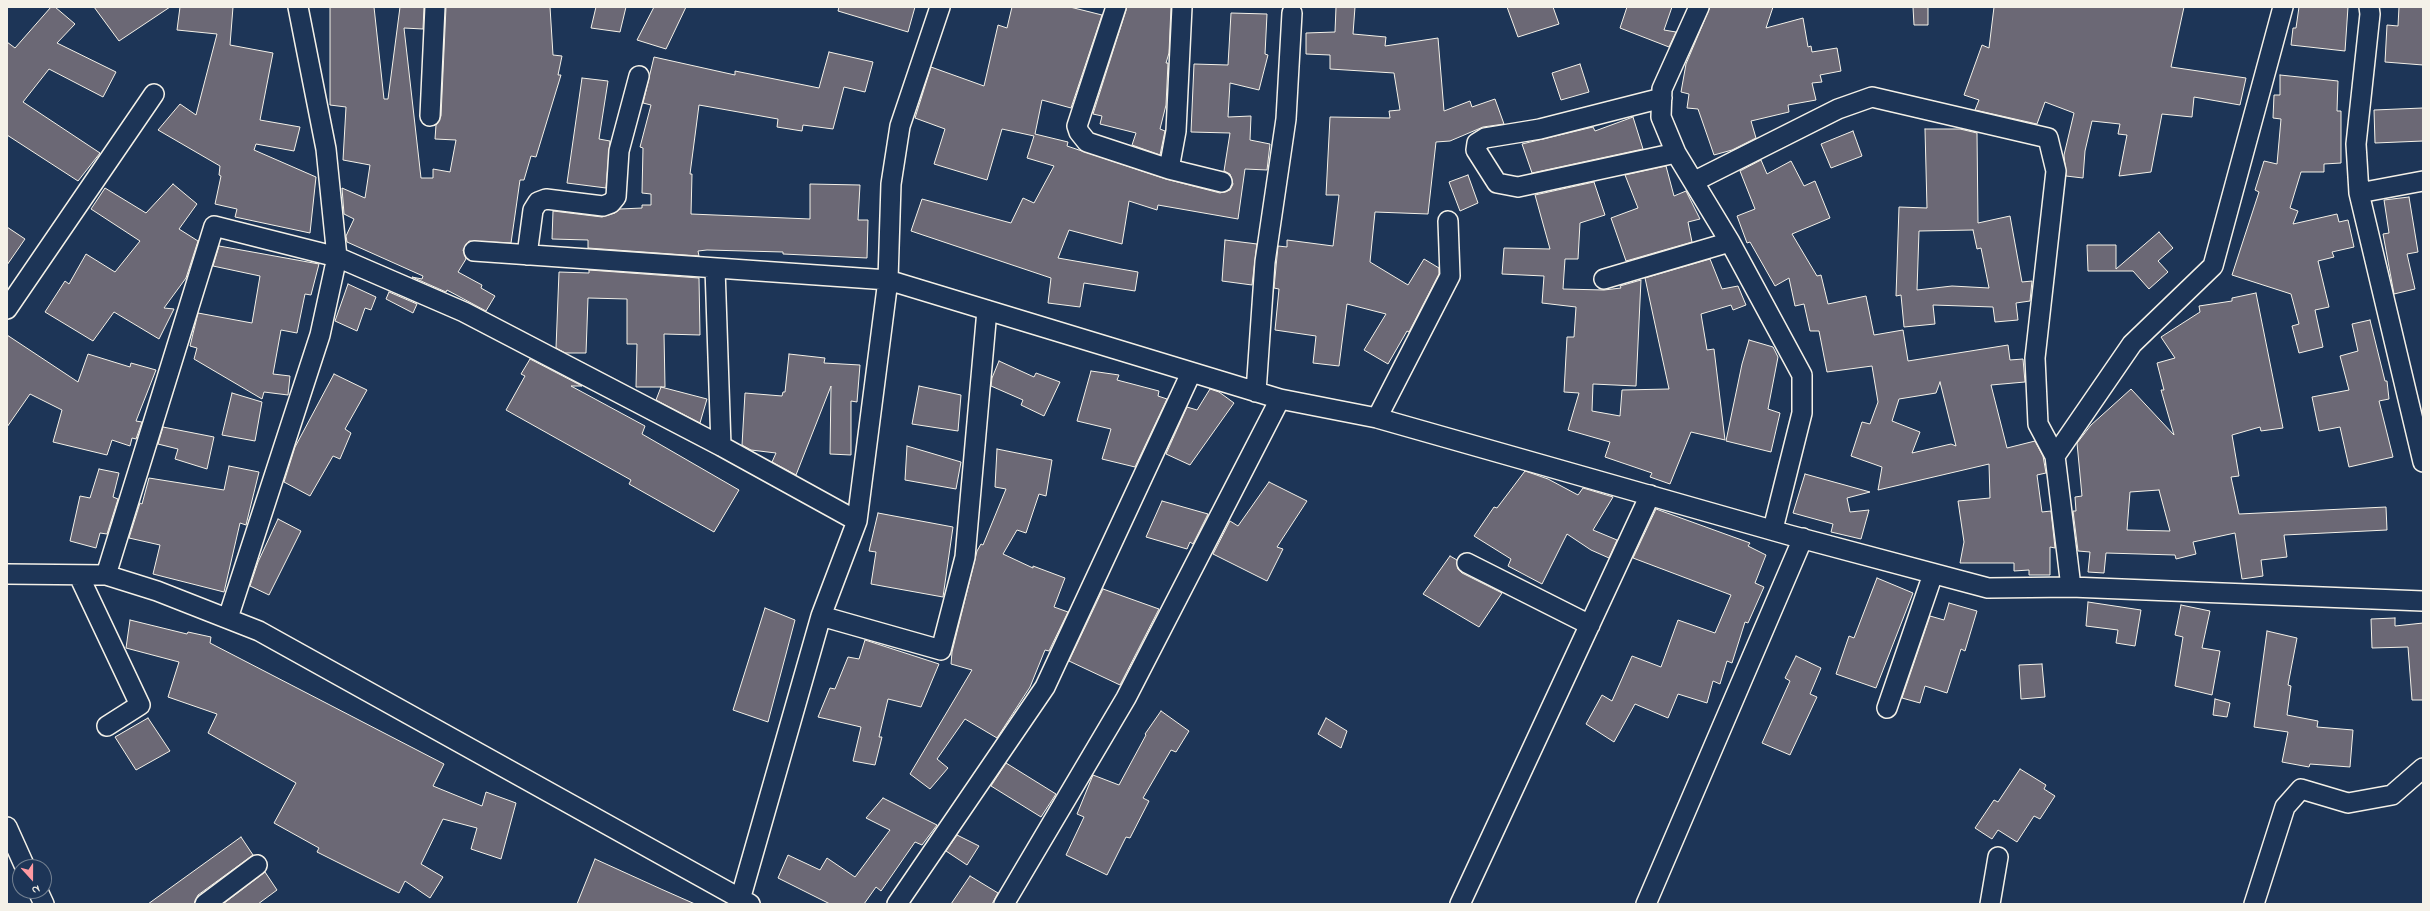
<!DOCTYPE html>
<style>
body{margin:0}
#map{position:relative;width:2430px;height:911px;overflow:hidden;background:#1d3557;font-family:"Indie Flower",sans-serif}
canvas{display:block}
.frame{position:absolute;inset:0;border:8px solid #f4f1e8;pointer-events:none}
.north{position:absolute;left:12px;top:859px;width:40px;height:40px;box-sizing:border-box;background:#1d3557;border:1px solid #738091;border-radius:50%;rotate:159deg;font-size:11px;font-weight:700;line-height:16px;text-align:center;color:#f4f1e8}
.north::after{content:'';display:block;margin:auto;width:14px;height:18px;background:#ff9aa2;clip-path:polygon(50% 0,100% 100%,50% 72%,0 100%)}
</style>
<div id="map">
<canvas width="2430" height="911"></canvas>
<div class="frame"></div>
<div class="north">N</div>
</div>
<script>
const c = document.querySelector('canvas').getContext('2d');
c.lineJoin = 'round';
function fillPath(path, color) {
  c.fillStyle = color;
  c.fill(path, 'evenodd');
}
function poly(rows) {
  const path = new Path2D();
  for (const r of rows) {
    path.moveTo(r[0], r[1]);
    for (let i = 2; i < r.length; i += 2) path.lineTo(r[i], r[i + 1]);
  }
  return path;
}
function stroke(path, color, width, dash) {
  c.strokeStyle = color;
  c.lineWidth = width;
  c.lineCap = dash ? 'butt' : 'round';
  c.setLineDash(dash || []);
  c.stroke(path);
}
const building = poly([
 [51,7,55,7,75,24,57,43,116,72,103,97,49,69,23,102,100,153,78,181,7,135,7,42,15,48,51,7],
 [94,7,170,7,119,41,94,7],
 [180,7,233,7,230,45,273,53,260,120,300,127,294,151,256,144,254,150,316,177,310,233,235,217,237,209,215,204,221,176,219,175,220,166,158,130,180,104,196,115,217,34,177,30,180,7],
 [330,7,374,7,384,99,388,99,400,7,424,7,423,29,404,28,421,178,433,178,433,169,450,172,456,140,435,139,436,125,441,116,446,7,550,7,553,55,562,56,558,75,561,75,536,157,531,156,524,180,520,180,511,243,469,241,463,250,466,259,458,272,482,285,481,288,495,296,486,311,447,290,446,292,412,277,422,279,423,276,347,242,346,236,354,219,344,214,342,188,365,198,370,165,343,160,346,107,330,105,330,7],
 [596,7,626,7,620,32,591,28,596,7],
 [654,7,686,7,666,49,637,40,654,7],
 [839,7,915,7,908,32,838,11,839,7],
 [1012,7,1070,7,1102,15,1071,108,1042,100,1035,134,1068,142,1067,146,1166,179,1220,193,1230,190,1233,184,1230,174,1224,171,1230,133,1191,132,1194,64,1228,65,1231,13,1267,14,1265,54,1268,55,1259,90,1230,83,1228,117,1251,116,1250,140,1270,144,1267,170,1245,169,1238,219,1158,205,1157,210,1129,201,1122,244,1069,230,1058,258,1138,272,1135,291,1084,283,1080,307,1048,303,1051,278,911,231,922,199,1011,223,1023,198,1034,203,1054,166,1027,158,1034,136,1002,129,987,180,934,164,945,129,915,118,931,67,984,86,998,25,1007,28,1012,7],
 [1127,7,1171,7,1169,53,1166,63,1168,63,1166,105,1160,129,1165,131,1160,155,1132,145,1136,133,1100,124,1102,116,1093,114,1127,7],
 [1336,7,1355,7,1353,34,1386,37,1385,46,1438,38,1444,111,1470,101,1472,107,1495,99,1504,124,1483,127,1450,141,1436,142,1428,214,1375,212,1370,262,1408,285,1424,259,1439,268,1439,274,1409,332,1407,331,1388,364,1364,350,1386,314,1347,304,1339,366,1313,363,1316,336,1275,330,1279,289,1274,288,1278,246,1287,247,1287,240,1333,246,1339,195,1326,195,1330,117,1390,118,1389,111,1400,110,1394,73,1330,69,1330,55,1306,54,1306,33,1335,32,1336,7],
 [1507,7,1553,7,1559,24,1518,37,1507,7],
 [1627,7,1672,7,1664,30,1676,32,1669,47,1620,28,1627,7],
 [1710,7,1773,7,1766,28,1803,18,1808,47,1811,46,1812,52,1837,48,1841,71,1820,75,1822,82,1812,83,1816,100,1788,105,1789,112,1751,121,1756,138,1732,150,1714,155,1698,109,1687,108,1689,94,1681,92,1686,64,1710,7],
 [1913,7,1928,7,1928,25,1914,25,1913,7],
 [1994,7,2184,7,2171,67,2246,78,2240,105,2194,97,2192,117,2162,114,2151,172,2119,176,2127,135,2118,134,2120,124,2092,121,2085,151,2083,178,2066,176,2064,155,2074,113,2045,102,2037,124,1975,110,1979,100,1964,95,1982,45,1989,48,1994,7],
 [2299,7,2348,7,2345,51,2291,45,2293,28,2296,28,2299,7],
 [2399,7,2423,7,2423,65,2385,62,2387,25,2398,26,2399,7],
 [829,52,873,62,865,92,844,87,833,129,803,125,802,131,777,127,778,119,699,105,690,174,692,174,691,214,810,219,810,184,860,185,858,220,868,220,867,258,783,254,783,252,707,250,698,251,699,256,588,248,588,240,552,239,553,211,602,217,615,213,620,209,642,208,642,205,651,205,651,194,642,193,643,148,640,147,651,105,643,103,654,57,735,75,735,71,819,88,829,52],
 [1580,64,1589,92,1561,100,1552,73,1580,64],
 [2280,75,2338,81,2337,111,2341,111,2341,163,2324,164,2324,172,2301,172,2290,208,2298,211,2293,224,2337,214,2339,222,2348,220,2354,247,2332,252,2334,257,2318,261,2329,307,2315,310,2323,347,2299,353,2292,326,2299,324,2291,294,2232,275,2259,192,2255,190,2264,161,2277,164,2281,119,2273,118,2274,95,2280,95,2280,75],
 [582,78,608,81,599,139,610,141,606,188,567,183,582,78],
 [2423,108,2423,141,2375,143,2374,110,2423,108],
 [1633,117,1643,149,1532,173,1522,144,1593,127,1595,131,1633,117],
 [1925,129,1960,129,1977,133,1978,223,2010,216,2022,282,2032,281,2030,301,2016,303,2018,320,1995,322,1993,307,1933,305,1935,324,1904,327,1901,295,1896,296,1899,207,1927,208,1925,129],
 [1973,230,1977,249,1981,248,1989,288,1952,286,1917,290,1919,231,1973,230],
 [1853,131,1862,156,1831,168,1821,144,1853,131],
 [1761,160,1767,174,1791,161,1804,186,1815,181,1830,218,1792,234,1817,276,1821,275,1828,304,1866,296,1874,335,1903,330,1908,361,2008,345,2010,360,2023,359,2025,382,1991,385,2007,448,2035,441,2043,456,2046,473,2037,475,2042,512,2051,511,2055,548,2050,547,2050,575,2029,575,2029,570,2014,571,2014,563,1960,563,1964,542,1958,501,1990,498,1989,464,1878,490,1882,467,1851,456,1862,422,1870,424,1878,402,1872,366,1827,372,1819,331,1810,331,1804,304,1795,306,1789,278,1775,286,1750,242,1747,243,1737,216,1755,209,1740,171,1761,160],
 [1940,382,1956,446,1951,444,1912,453,1920,432,1892,421,1899,399,1936,393,1940,382],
 [1666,166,1674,196,1686,191,1700,219,1688,222,1692,242,1626,261,1611,218,1638,208,1625,175,1666,166],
 [1468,175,1478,203,1460,211,1449,182,1468,175],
 [1594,182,1605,215,1580,223,1578,259,1565,259,1563,289,1604,290,1621,288,1620,286,1641,280,1636,386,1593,384,1592,411,1620,416,1622,390,1669,389,1645,278,1710,259,1722,289,1738,286,1746,305,1733,310,1731,305,1701,314,1707,350,1714,349,1725,440,1691,432,1670,484,1650,477,1652,473,1605,457,1610,442,1568,430,1579,393,1564,392,1567,337,1574,337,1576,307,1542,303,1544,276,1502,274,1504,248,1550,249,1535,195,1594,182],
 [173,184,197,204,179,229,198,241,186,278,164,308,174,309,159,339,114,312,93,341,45,312,65,281,69,284,86,254,115,272,140,241,91,209,105,188,146,213,173,184],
 [2409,197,2418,252,2407,254,2415,289,2394,294,2383,234,2389,233,2384,200,2409,197],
 [7,227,25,239,7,265,7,227],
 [2159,232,2173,248,2158,261,2168,272,2149,289,2133,271,2088,271,2087,245,2116,245,2116,269,2159,232],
 [1225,240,1257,244,1252,285,1222,281,1225,240],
 [219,246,319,264,311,295,305,294,297,333,281,330,273,374,290,376,288,395,264,392,262,399,194,359,197,348,190,346,198,313,252,323,260,276,213,266,219,246],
 [589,270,699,278,700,335,664,334,665,387,636,387,637,344,627,344,627,299,588,298,586,353,565,353,556,348,559,272,589,273,589,270],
 [348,284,376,297,371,310,365,308,357,331,335,321,348,284],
 [389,292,417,304,413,313,386,299,389,292],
 [2256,293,2283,428,2261,431,2260,427,2232,435,2239,476,2231,477,2239,514,2386,507,2387,530,2284,535,2287,557,2261,560,2263,576,2242,579,2235,533,2193,542,2196,554,2176,559,2175,555,2106,553,2104,573,2088,572,2090,552,2078,551,2073,511,2076,511,2075,497,2082,496,2077,443,2091,425,2131,389,2174,435,2161,390,2164,390,2157,363,2175,358,2161,337,2200,312,2199,306,2232,301,2232,298,2256,293],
 [2159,490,2170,531,2127,530,2130,492,2159,490],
 [2370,320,2385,381,2387,381,2389,399,2379,401,2393,457,2349,467,2340,427,2319,431,2312,397,2349,390,2340,356,2358,351,2352,324,2370,320],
 [7,335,78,382,88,354,130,367,131,363,156,370,136,421,142,422,136,439,132,438,130,446,112,440,107,455,53,442,62,410,30,394,7,427,7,335],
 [1749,340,1773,347,1778,357,1768,409,1780,413,1771,452,1726,441,1742,364,1749,340],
 [789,354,825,358,824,363,860,365,857,402,851,401,851,455,830,454,831,386,796,475,772,462,776,453,751,450,742,445,745,393,782,396,783,392,785,392,789,354],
 [530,359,582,386,571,386,645,426,642,434,739,490,714,532,629,484,631,480,506,410,525,376,521,374,530,359],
 [999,361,1034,377,1036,373,1060,382,1044,416,1021,405,1023,400,991,386,992,378,999,361],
 [1091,371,1119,375,1117,380,1159,391,1158,396,1167,399,1135,467,1102,459,1111,429,1077,421,1091,371],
 [334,374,367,390,345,429,351,433,340,459,333,456,310,496,284,482,295,447,334,374],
 [919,386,961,395,958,431,912,424,919,386],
 [661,387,707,399,700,423,656,400,661,387],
 [1210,389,1219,392,1234,403,1190,465,1166,454,1187,407,1197,410,1210,389],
 [232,393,262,402,255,441,222,435,232,393],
 [163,427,214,437,207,469,175,459,178,449,158,444,163,427],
 [907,446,961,462,956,489,905,480,907,446],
 [997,449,1052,460,1046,496,1039,494,1026,533,1017,530,1003,554,1033,568,1033,566,1065,578,1054,607,1068,612,1049,651,1045,650,1030,687,997,738,965,719,937,759,948,768,930,789,910,774,972,670,951,664,952,652,977,551,981,544,983,545,1006,489,995,487,997,449],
 [229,466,259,472,246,525,240,523,224,592,153,574,160,545,129,538,140,503,142,504,149,478,224,490,229,466],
 [99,469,119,473,113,497,118,499,107,534,100,533,96,548,70,541,80,496,90,498,99,469],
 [1525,471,1548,479,1578,495,1583,488,1613,497,1593,530,1617,540,1609,558,1591,550,1567,534,1542,584,1508,566,1511,559,1474,536,1494,507,1497,508,1525,471],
 [1805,474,1870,492,1847,498,1850,512,1869,510,1861,539,1831,532,1833,524,1793,513,1805,474],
 [1269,482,1307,501,1277,547,1283,549,1267,581,1213,554,1230,521,1238,526,1269,482],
 [1162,501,1208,514,1193,544,1190,542,1187,549,1146,537,1162,501],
 [1656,509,1750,543,1748,546,1766,555,1755,583,1764,587,1748,623,1745,622,1732,663,1727,661,1720,684,1713,681,1707,703,1678,694,1668,718,1635,704,1614,742,1586,724,1602,695,1612,701,1632,656,1661,667,1678,620,1715,633,1731,595,1633,558,1656,509],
 [878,513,953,527,943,597,871,584,876,552,869,551,878,513],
 [278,519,301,531,269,595,250,586,258,562,278,519],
 [1450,556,1457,560,1458,569,1462,573,1502,593,1479,627,1423,594,1450,556],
 [1877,578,1913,593,1876,688,1836,674,1849,636,1854,638,1877,578],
 [1103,589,1159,609,1120,685,1069,661,1103,589],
 [2088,602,2141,610,2135,646,2116,643,2118,630,2086,626,2088,602],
 [1949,603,1977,611,1965,651,1961,649,1947,693,1925,686,1920,703,1902,698,1930,616,1944,620,1949,603],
 [2181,605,2210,611,2202,648,2220,651,2212,695,2175,686,2183,637,2175,635,2181,605],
 [765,608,795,620,768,722,733,710,765,608],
 [2395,618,2395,626,2423,623,2423,700,2412,700,2408,647,2372,648,2371,619,2395,618],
 [130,620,187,634,188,632,211,637,210,643,444,764,433,786,482,806,486,792,516,803,501,859,471,849,477,828,443,819,421,864,443,877,430,898,405,881,399,893,317,852,319,848,274,823,296,783,208,733,217,714,168,697,179,662,126,648,130,620],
 [2267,631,2297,638,2288,685,2291,686,2287,715,2318,721,2317,727,2353,730,2350,767,2310,764,2309,767,2282,762,2288,732,2254,727,2267,631],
 [865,640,939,664,921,707,888,699,879,737,882,737,875,765,853,761,861,727,818,717,830,688,835,689,848,657,859,659,865,640],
 [1796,656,1821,668,1810,694,1817,697,1790,755,1762,743,1790,681,1785,678,1796,656],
 [2042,664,2045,697,2021,699,2019,665,2042,664],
 [2215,699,2230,703,2227,717,2213,715,2215,699],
 [1161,711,1189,731,1176,752,1171,750,1143,798,1149,801,1130,838,1126,837,1107,875,1066,855,1084,817,1077,814,1093,775,1119,785,1146,735,1145,734,1161,711],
 [148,718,170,751,136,770,115,737,148,718],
 [1326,718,1347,731,1341,748,1318,734,1326,718],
 [1006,763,1056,794,1041,817,991,786,1006,763],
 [2020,769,2046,785,2044,789,2055,796,2040,819,2034,816,2017,842,1998,830,1992,839,1975,828,1994,800,1998,802,2020,769],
 [883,798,937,825,922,845,915,842,881,891,876,887,864,904,830,904,778,878,788,855,820,870,827,858,855,877,890,830,866,818,883,798],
 [957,835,979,846,967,865,946,851,957,835],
 [241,837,253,855,198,895,194,904,148,904,241,837],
 [595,859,661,889,695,904,577,904,595,859],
 [265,872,277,890,258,904,223,904,265,872],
 [970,876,998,893,992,904,951,904,970,876]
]);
const minor = poly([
 [1116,7,1077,126,1079,132,1087,142,1169,169,1176,131,1182,7],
 [1699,7,1662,89,1661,117,1676,153,1730,242,1802,375,1802,413,1773,529],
 [2369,7,2370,14,2356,144,2359,193,2423,462],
 [1662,98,1540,129,1485,138,1477,143,1476,150,1497,183,1518,187,1676,153],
 [430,116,435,7],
 [1169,169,1222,182],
 [1695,181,1838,109,1872,97,2048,138,2056,171,2035,358,2038,424,2055,456,2071,587],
 [2359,193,2423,181],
 [474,251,888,280,1280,399,1377,418,1789,535,1988,588,2071,587,2423,601],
 [527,255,533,210,538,202,546,199,603,206,611,203,616,197,619,151,639,76],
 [715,268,721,446],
 [1604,279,1730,242],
 [7,309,154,94],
 [1256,392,1265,262,1286,119,1292,13],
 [1377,418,1450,276,1448,221],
 [2055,456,2132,344,2213,266,2283,7],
 [1467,563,1590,625],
 [7,574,106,575,157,591,259,631,750,904],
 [106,575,214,226,337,257,464,312,721,446,857,521],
 [79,576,140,705,107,726],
 [821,616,941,650,965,557,987,310],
 [228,618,320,335,337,257,326,149,298,7],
 [1887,708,1933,574],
 [7,827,25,867],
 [38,891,44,904],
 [740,900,821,616,857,521,888,280,891,184,900,126,940,7],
 [205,904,257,865],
 [897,904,1045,687,1191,373],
 [1004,904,1126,698,1280,399],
 [1460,904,1650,495],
 [1646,904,1803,538],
 [1990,904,1998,857],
 [2254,904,2285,807,2301,789,2348,803,2392,795,2423,768]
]);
fillPath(building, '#6b6875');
stroke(building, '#f4f1e8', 1);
stroke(minor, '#f4f1e8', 22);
stroke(minor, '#1d3557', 19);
</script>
